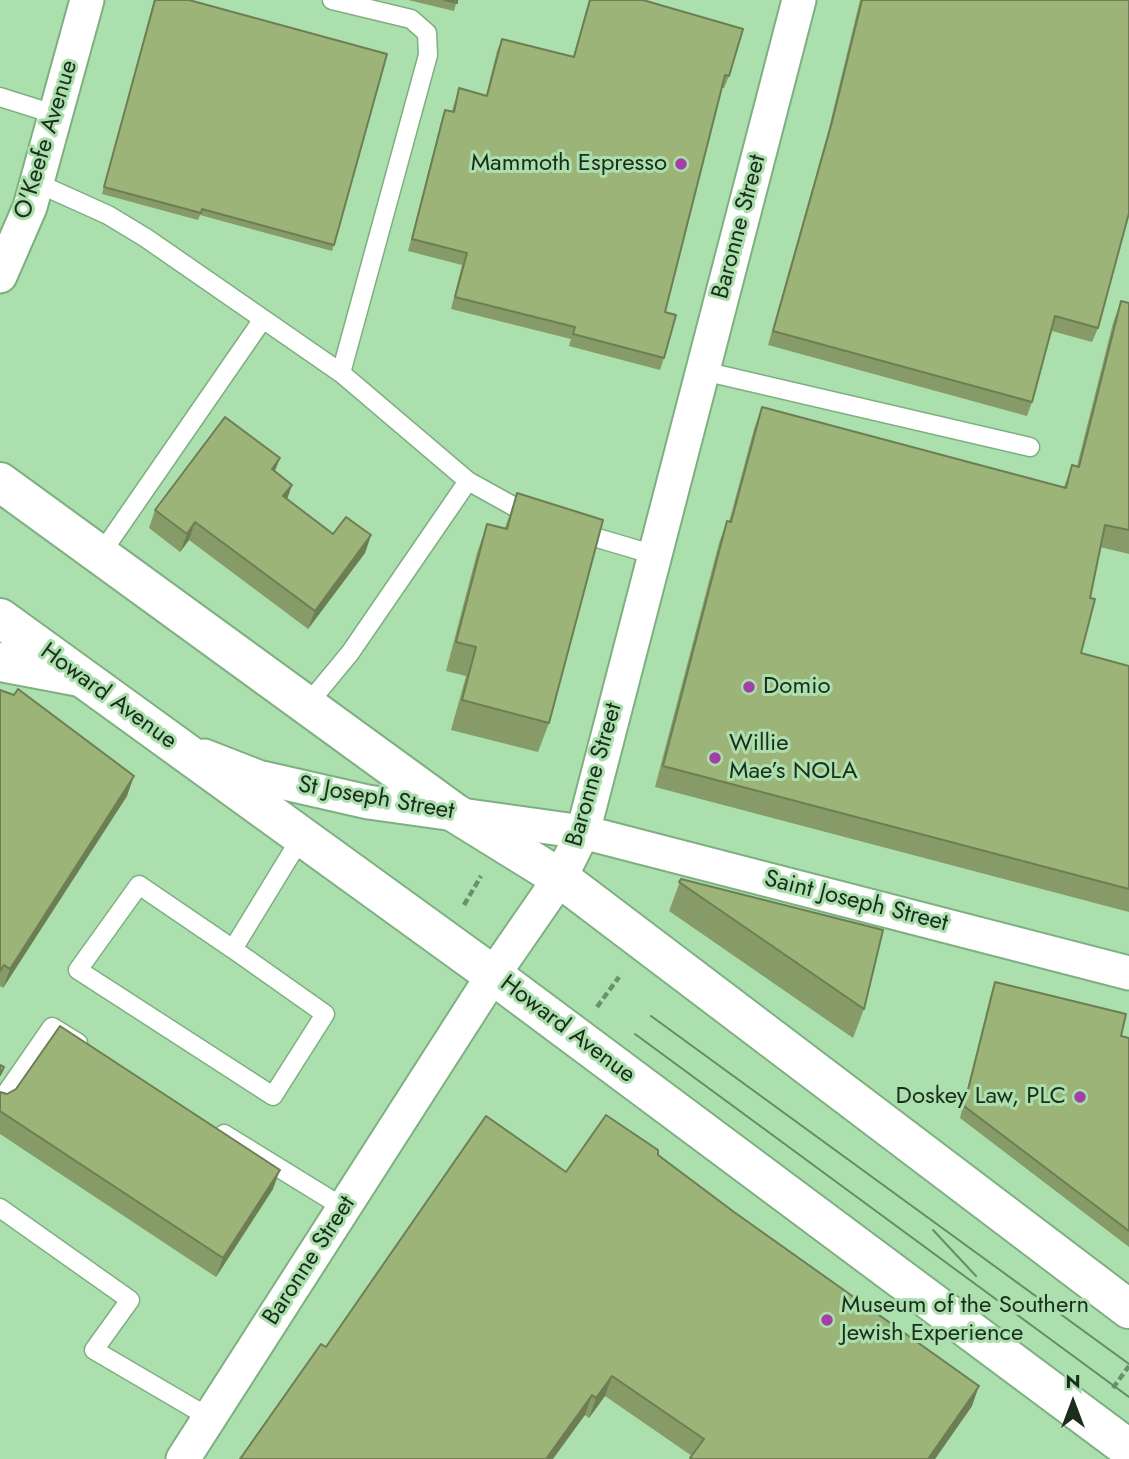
<!DOCTYPE html>
<meta charset="utf-8">
<style>
body{margin:0}
#map{position:relative;width:1129px;height:1459px;overflow:hidden;background:#acdfae;font-family:Jost,sans-serif}
canvas{display:block}
.north{position:absolute;left:1038px;top:1368px;width:70px;height:70px;-webkit-text-stroke:5px #acdfae;paint-order:stroke;rotate:0deg;font-size:19px;font-weight:700;line-height:28px;text-align:center;color:#1a2e1b}
.north::after{content:'';display:block;margin:auto;width:24px;height:32px;background:#1a2e1b;clip-path:polygon(50% 0,100% 100%,50% 72%,0 100%)}
</style>
<div id="map">
<canvas width="1129" height="1459"></canvas>
<div class="north">N</div>
</div>
<script>
const c = document.querySelector('canvas').getContext('2d');
c.lineJoin = 'round';
function poly(rows) {
  const path = new Path2D();
  for (const r of rows) {
    path.moveTo(r[0], r[1]);
    for (let i = 2; i < r.length; i += 2) path.lineTo(r[i], r[i + 1]);
  }
  return path;
}
function stroke(path, color, width, dash) {
  c.strokeStyle = color;
  c.lineWidth = width;
  c.lineCap = dash ? 'butt' : 'round';
  c.setLineDash(dash || []);
  c.stroke(path);
}
function fillPath(path, color) {
  c.fillStyle = color;
  c.fill(path, 'evenodd');
}
function drawText(font, color, halo, rows, align = 'center') {
  c.font = font + ' Jost,sans-serif';
  c.lineWidth = 6;
  c.setLineDash([]);
  c.textBaseline = 'middle';
  c.strokeStyle = halo;
  c.fillStyle = color;
  for (const [text, x, y, turn = 0] of rows) {
    c.save();
    c.translate(x, y);
    c.rotate((+turn || 0) * Math.PI / 180);
    c.textAlign = isNaN(turn) ? turn : align;
    if (halo) c.strokeText(text, 0, 0);
    c.fillText(text, 0, 0);
    c.restore();
  }
}
const path = poly([
 [464,905,481,876],
 [597,1007,619,977],
 [1113,1388,1129,1366]
]);
const lane = poly([
 [332,0,411,19,427,33,428,55,341,373],
 [0,97,57,115],
 [37,183,108,215,146,238,341,373,468,481,531,516],
 [703,371,1030,447],
 [577,532,655,555],
 [100,555,263,319],
 [307,705,350,653,468,481],
 [233,949,325,1014,273,1096,78,970,139,885,233,949,302,836],
 [0,1102,52,1027,78,1043],
 [224,1134,344,1208],
 [0,1208,130,1300,94,1350,210,1418]
]);
const street = poly([
 [0,276,30,207,87,0],
 [204,756,258,777,368,802,583,832,1129,973],
 [183,1459,493,975,560,878,583,832,799,0]
]);
const secondary = poly([
 [0,482,455,813,560,878,1129,1309],
 [0,618,493,975,1129,1449]
]);
const highway = poly([
 [0,662,80,677]
]);
const tram = poly([
 [651,1016,1129,1364],
 [635,1034,1129,1397],
 [933,1230,976,1276]
]);
const wall = poly([
 [154,0,189,0,334,245,332,251,200,215,198,220,102,194],
 [408,0,457,0,454,11],
 [589,0,643,0,729,76,724,88,722,88,665,312,664,358,660,370,569,346,571,339,451,309,462,265,408,251,441,122,445,110,452,111,459,88,486,95,497,51,502,39,573,57],
 [860,0,1129,0,1098,328,1092,342,1052,331,1032,402,1027,416,768,345,827,136],
 [1121,301,1129,303,1129,554,1100,547,1090,598,1081,653,1129,666,1129,912,655,787,719,543,727,521,729,522,754,429,762,407,1064,487,1072,465,1077,466,1113,323],
 [275,472,292,485,287,499,333,534,371,535,365,553,308,629,189,540,180,552,149,528,155,510],
 [517,493,549,723,538,752,451,730,466,676,446,671,477,553,487,524,505,528],
 [0,690,127,796,3,988,0,986],
 [681,879,864,1009,853,1038,669,911],
 [995,982,1121,1036,1129,1038,1129,1247,960,1118,991,994],
 [0,1092,273,1189,216,1277,0,1134],
 [658,1155,972,1406,935,1459,690,1459,692,1456,605,1396,589,1418,585,1415,326,1347,566,1172]
]);
const shadedWall = poly([
 [280,458,273,476,272,469],
 [292,485,286,502,283,496],
 [195,522,189,540,180,552,187,534],
 [371,535,365,553,308,629,315,611],
 [134,776,127,796,3,988,10,969],
 [280,1170,273,1189,216,1277,223,1258],
 [612,1376,605,1396,589,1418,596,1398],
 [979,1386,972,1406,935,1459,928,1459],
 [592,1395,585,1415,553,1459,546,1459]
]);
const building = poly([
 [155,0,189,0,387,54,334,245,202,209,201,213,104,187,155,0],
 [444,0,457,0,457,3,444,0],
 [590,0,643,0,743,29,729,76,725,75,665,312,676,315,664,358,573,334,575,327,455,297,467,253,412,239,445,110,454,112,459,88,487,96,502,39,574,57,590,0],
 [862,0,1129,0,1129,213,1098,328,1055,316,1032,402,773,331,832,122,862,0],
 [1121,301,1129,303,1129,530,1105,525,1090,598,1095,599,1081,653,1129,666,1129,889,663,766,727,521,731,522,762,407,1066,488,1072,465,1079,467,1121,301],
 [225,417,280,458,272,469,292,485,283,496,333,534,346,517,371,535,315,611,195,522,187,534,155,510,225,417],
 [517,493,603,520,549,723,462,700,476,647,456,642,487,524,507,529,517,493],
 [18,689,134,776,10,969,4,965,0,971,0,690,14,695,18,689],
 [681,879,883,930,864,1009,679,882,681,879],
 [995,982,1126,1014,1121,1036,1129,1038,1129,1231,964,1106,995,982],
 [60,1026,280,1170,223,1258,0,1111,0,1092,7,1094,16,1089,60,1026],
 [0,1065,4,1067,0,1075,0,1065],
 [606,1115,658,1150,658,1155,734,1212,979,1386,928,1459,692,1459,690,1458,704,1439,612,1376,596,1398,592,1395,546,1459,240,1459,321,1344,326,1347,486,1116,566,1172,606,1115]
]);
const markers = [
 [681,164,7,"#a240a6"],
 [749,687,7,"#a240a6"],
 [715,758,7,"#a240a6"],
 [1080,1097,7,"#a240a6"],
 [827,1320,7,"#a240a6"]
];
const streetNames = [
 ["O'Keefe Avenue",47,140,-73],
 ["Baronne Street",740,227,-75],
 ["Howard Avenue",108,697,36],
 ["Baronne Street",595,775,-74],
 ["St Joseph Street",376,799,10],
 ["Saint Joseph Street",856,902,14],
 ["Howard Avenue",567,1030,37],
 ["Baronne Street",310,1261,-57]
];
const poiNames = [
 ["Mammoth Espresso",667,164,"right"],
 ["Domio",763,687],
 ["Willie",729,744],
 ["Mae’s NOLA",729,772],
 ["Doskey Law, PLC",1066,1097,"right"],
 ["Museum of the Southern",841,1306],
 ["Jewish Experience",841,1334]
];
stroke(lane, '#7eaf80', 21);
stroke(street, '#7eaf80', 37);
stroke(secondary, '#7eaf80', 42);
stroke(highway, '#7eaf80', 42);
stroke(path, '#6b906d', 4.5, [7, 3.5]);
stroke(lane, '#fff', 18);
stroke(street, '#fff', 33);
stroke(secondary, '#fff', 38);
stroke(highway, '#fff', 38);
stroke(tram, '#668b68', 2);
fillPath(wall, '#869b67');
fillPath(shadedWall, '#6d7e54');
fillPath(building, '#9cb478');
stroke(building, '#6d7e54', 2);
for (const [x, y, r, color] of markers) {
  const dot = new Path2D();
  dot.arc(x, y, r, 0, 2 * Math.PI);
  c.fillStyle = color;
  c.fill(dot);
  stroke(dot, '#acdfae', 2.5);
}
drawText('24px', '#1a2e1b', '#acdfae', streetNames);
drawText('24px', '#1a2e1b', '#acdfae', poiNames, 'left');
</script>
